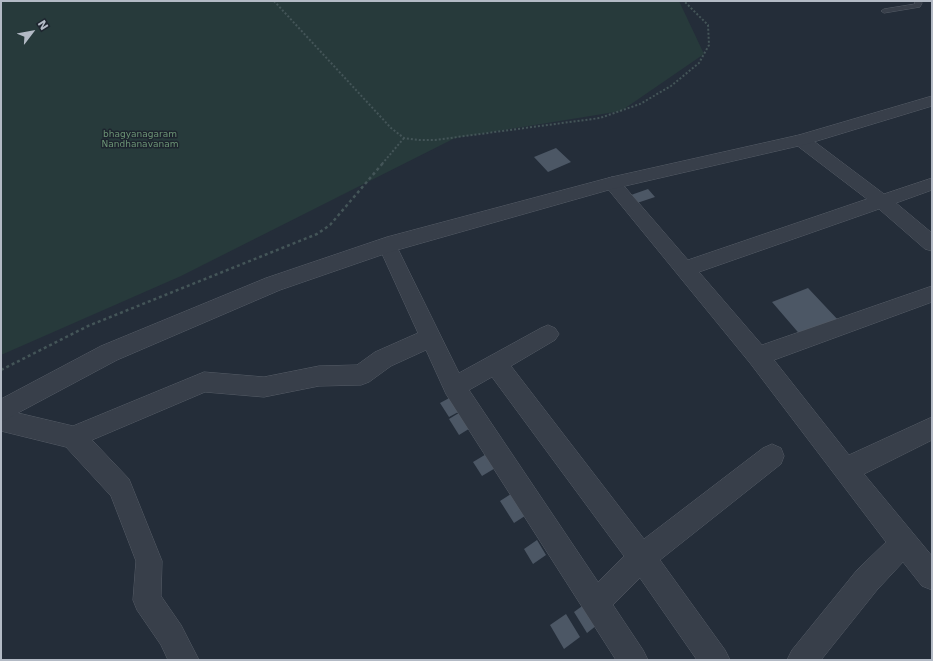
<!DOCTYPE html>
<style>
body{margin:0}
#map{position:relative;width:933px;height:661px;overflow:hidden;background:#242d39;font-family:"DejaVu Sans",sans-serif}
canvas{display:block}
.frame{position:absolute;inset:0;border:2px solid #b3bac5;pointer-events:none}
.north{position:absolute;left:12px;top:12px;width:40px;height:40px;-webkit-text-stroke:3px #1d242e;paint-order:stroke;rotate:58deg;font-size:11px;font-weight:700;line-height:16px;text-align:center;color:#b3bac5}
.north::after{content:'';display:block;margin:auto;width:14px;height:18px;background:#b3bac5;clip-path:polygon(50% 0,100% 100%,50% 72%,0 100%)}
</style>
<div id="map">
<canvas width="933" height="661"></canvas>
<div class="frame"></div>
<div class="north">N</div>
</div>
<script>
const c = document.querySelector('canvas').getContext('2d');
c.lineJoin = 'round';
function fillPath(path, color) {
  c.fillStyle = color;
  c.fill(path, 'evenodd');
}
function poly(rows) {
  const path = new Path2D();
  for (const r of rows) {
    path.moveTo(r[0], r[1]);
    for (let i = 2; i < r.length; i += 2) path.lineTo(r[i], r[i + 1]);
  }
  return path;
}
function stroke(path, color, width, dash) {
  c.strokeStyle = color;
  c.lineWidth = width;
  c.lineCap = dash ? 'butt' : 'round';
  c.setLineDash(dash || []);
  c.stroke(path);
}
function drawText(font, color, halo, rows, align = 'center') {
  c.font = font + ' "DejaVu Sans",sans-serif';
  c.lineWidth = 3;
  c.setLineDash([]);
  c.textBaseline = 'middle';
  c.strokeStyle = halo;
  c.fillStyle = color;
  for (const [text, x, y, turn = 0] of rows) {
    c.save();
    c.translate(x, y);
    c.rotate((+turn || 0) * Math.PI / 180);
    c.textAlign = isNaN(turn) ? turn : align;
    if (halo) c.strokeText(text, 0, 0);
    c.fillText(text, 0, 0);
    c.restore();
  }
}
const green = poly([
 [1,1,679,1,704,54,621,111,455,138,181,276,1,355]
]);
const building = poly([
 [556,148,571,162,548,172,534,157],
 [648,189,655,197,637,203,631,195],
 [808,288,840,322,803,338,772,302],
 [453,396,462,410,449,417,440,403],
 [462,411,472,427,459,435,449,419],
 [488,453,497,467,482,476,473,462],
 [514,492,528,514,514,523,500,501],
 [537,540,546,555,533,564,524,549],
 [589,601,602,621,587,633,574,612],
 [566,614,580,637,564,649,550,625]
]);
const pathFar1 = poly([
 [274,1,391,128,404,138,419,140,435,140,600,118,640,104,671,86,699,63,709,45,708,25,684,1],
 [382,164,404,138]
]);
const path = poly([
 [1,370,88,326,317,234,330,225,383,163]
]);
const service = poly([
 [914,1,921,1,922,3,920,7,884,13,881,11,884,9,915,4,914,1]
]);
const minor = poly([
 [801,135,807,136,884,194,932,178,932,190,896,203,932,233,932,251,925,249,879,209,699,272,762,345,932,286,932,302,774,360,849,455,932,417,932,440,864,474,932,556,932,590,922,586,903,562,877,590,821,660,787,660,792,650,857,570,886,542,750,363,603,183,606,179,612,177,618,179,688,260,867,199,795,144,793,140,795,136,801,135],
 [387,238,394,240,396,245,459,373,541,328,548,325,555,328,559,334,555,340,511,366,644,539,763,448,772,444,781,448,784,456,781,464,660,560,725,650,730,660,697,660,640,578,613,605,643,650,648,660,616,660,446,394,426,350,391,366,369,382,361,385,319,386,264,397,205,392,92,440,129,479,162,561,161,596,181,625,199,660,168,660,161,645,137,610,133,600,136,561,111,496,66,447,1,431,1,409,73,426,204,372,264,377,319,366,357,365,375,352,418,333,378,245,380,240,387,238],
 [492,377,624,556,598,582,469,390,492,377]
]);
const tertiary = poly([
 [932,96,932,106,807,144,612,189,390,252,280,290,117,360,1,422,1,399,101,346,266,278,387,237,612,177,799,135,932,96]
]);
const farParknames = [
 ["bhagyanagaram",140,135],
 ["Nandhanavanam",140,145]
];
fillPath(green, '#273a3b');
fillPath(building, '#4c5765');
stroke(service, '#565d67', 1);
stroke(minor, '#565d67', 1);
stroke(tertiary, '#565d67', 1);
stroke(pathFar1, '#445558', 2, [2, 2]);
stroke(path, '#445558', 2.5, [3, 3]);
fillPath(service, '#383f4a');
fillPath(minor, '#383f4a');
fillPath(tertiary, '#383f4a');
drawText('9px', '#6c9475', '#1d242e', farParknames);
</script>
